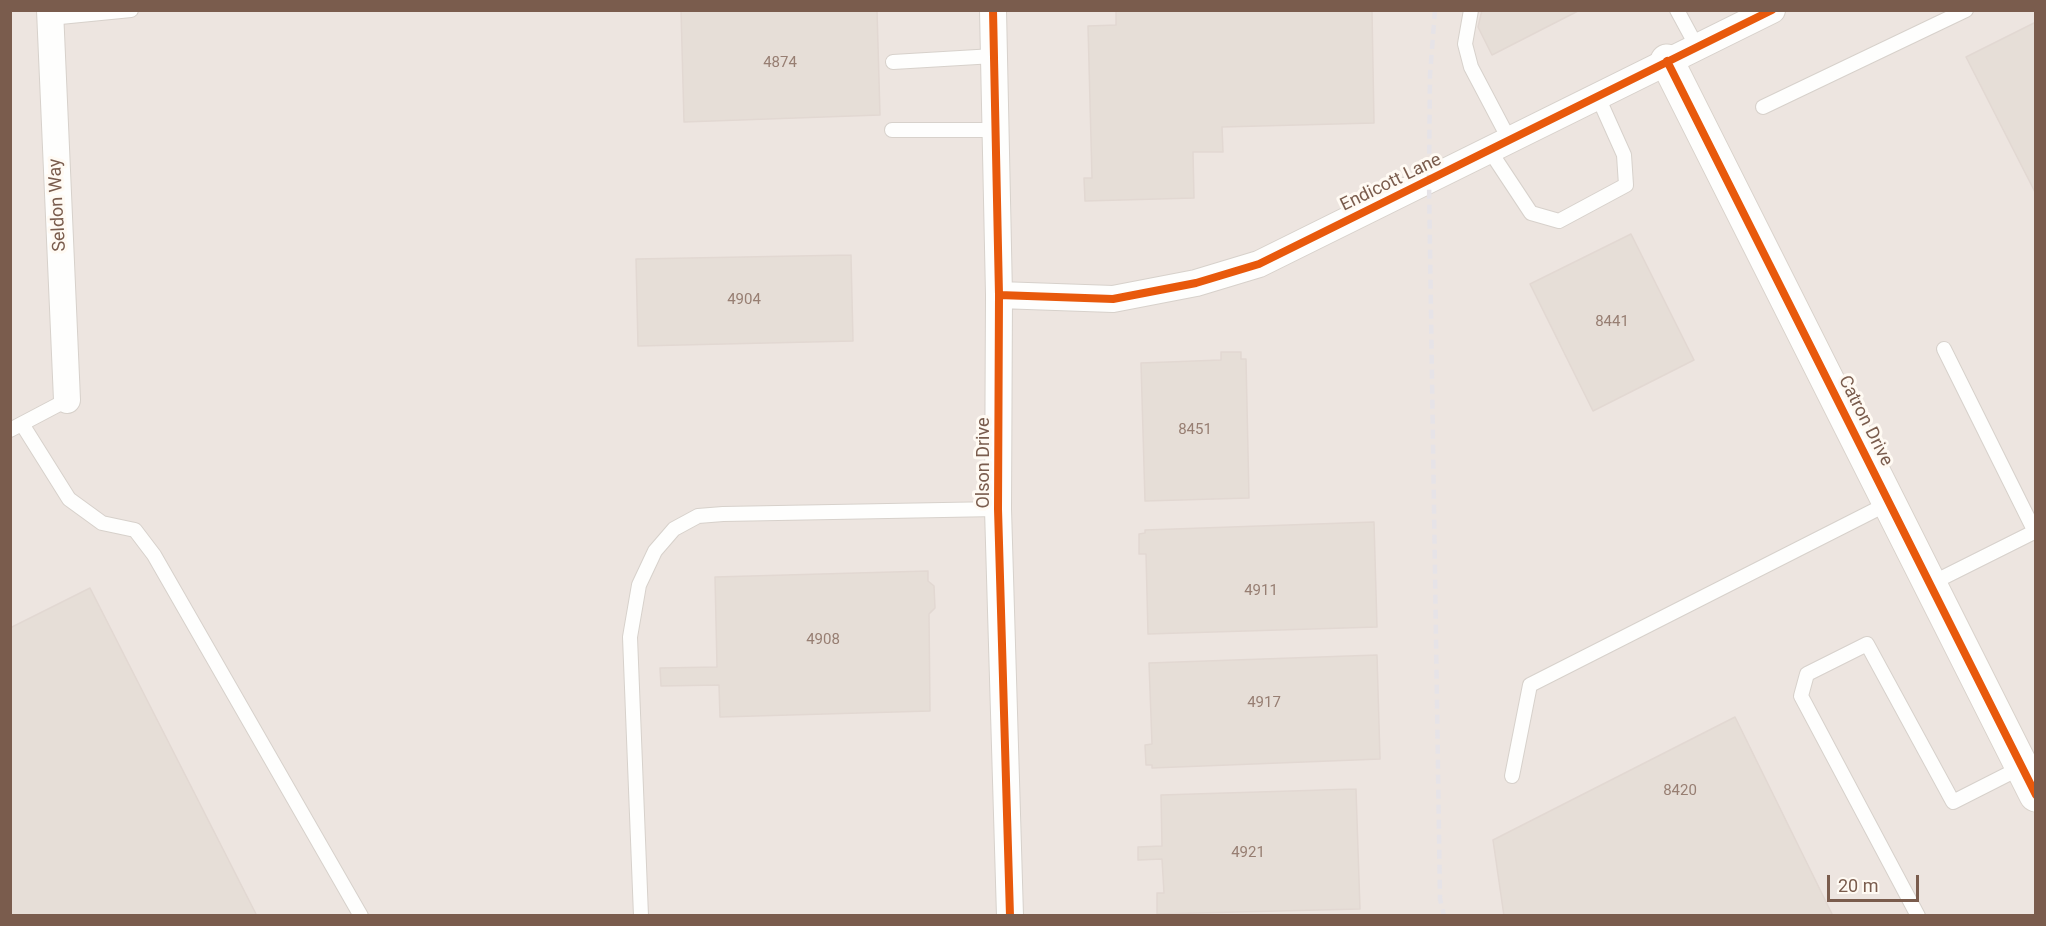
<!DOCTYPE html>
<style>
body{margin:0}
#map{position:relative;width:2046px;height:926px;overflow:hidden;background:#f9f5f0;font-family:Roboto,sans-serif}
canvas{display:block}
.frame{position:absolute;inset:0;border:12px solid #7a5c4d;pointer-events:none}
.scale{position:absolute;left:1827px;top:875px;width:92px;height:27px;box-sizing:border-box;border:3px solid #7a5c4d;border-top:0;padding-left:8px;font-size:18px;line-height:21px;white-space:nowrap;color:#7a5c4d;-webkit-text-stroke:4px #fffaf3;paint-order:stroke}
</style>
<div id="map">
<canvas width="2046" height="926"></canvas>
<div class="frame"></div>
<div class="scale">20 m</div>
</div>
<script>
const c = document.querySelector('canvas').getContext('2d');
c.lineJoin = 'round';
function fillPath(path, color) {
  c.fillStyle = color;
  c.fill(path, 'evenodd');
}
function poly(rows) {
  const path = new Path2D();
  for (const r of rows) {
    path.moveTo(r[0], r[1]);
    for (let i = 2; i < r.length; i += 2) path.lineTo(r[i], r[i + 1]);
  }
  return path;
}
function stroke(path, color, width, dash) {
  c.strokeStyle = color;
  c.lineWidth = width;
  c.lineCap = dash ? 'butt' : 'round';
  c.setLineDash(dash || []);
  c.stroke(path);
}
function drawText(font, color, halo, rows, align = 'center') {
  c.font = font + ' Roboto,sans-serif';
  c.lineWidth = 6;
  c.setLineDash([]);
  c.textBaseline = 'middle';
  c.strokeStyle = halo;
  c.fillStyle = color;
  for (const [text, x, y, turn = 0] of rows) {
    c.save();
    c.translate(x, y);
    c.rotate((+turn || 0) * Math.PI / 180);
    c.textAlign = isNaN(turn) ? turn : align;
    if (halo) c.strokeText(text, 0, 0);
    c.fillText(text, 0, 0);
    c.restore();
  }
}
const industrial = poly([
 [11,11,2035,11,2035,915,11,915]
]);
const building = poly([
 [681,10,877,10,880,115,684,122,681,10],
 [1116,10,1372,10,1374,123,1222,127,1223,152,1193,152,1194,198,1085,201,1084,178,1092,178,1088,26,1116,25,1116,10],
 [1482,10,1580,10,1492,55,1478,27,1482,10],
 [2036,22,2036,194,1966,57,2036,22],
 [1631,234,1694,360,1593,411,1530,284,1631,234],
 [851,255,853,341,638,346,636,259,851,255],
 [1221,352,1241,352,1241,359,1246,359,1249,498,1145,501,1141,363,1221,360,1221,352],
 [1374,522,1377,627,1148,634,1146,554,1139,554,1139,534,1145,533,1145,530,1374,522],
 [928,571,928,581,934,586,935,608,929,614,930,711,720,717,719,685,661,686,660,668,717,667,715,577,928,571],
 [90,588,257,916,10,916,10,628,90,588],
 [1377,655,1380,759,1152,768,1152,765,1146,765,1145,745,1152,744,1149,663,1377,655],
 [1735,717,1833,916,1504,916,1493,840,1735,717],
 [1356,789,1360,909,1157,914,1157,893,1164,893,1162,859,1138,860,1138,847,1162,846,1161,795,1356,789]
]);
const lane = poly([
 [1471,10,1465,44,1471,67,1510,141],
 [1677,10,1697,47],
 [50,18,131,10],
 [893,62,994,56],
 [1763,107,1966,10],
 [892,130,995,130],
 [1490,151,1531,213,1559,221,1626,185,1624,155,1598,97],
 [1944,349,2035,532],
 [22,424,69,499,102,523,135,530,154,555,361,916],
 [10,430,67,400],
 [1930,584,2036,531],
 [1512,776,1530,685,1889,503],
 [641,916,630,637,639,585,655,551,674,529,698,516,723,514,998,509],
 [1918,916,1801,696,1807,674,1867,644,1953,802,2022,767]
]);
const street = poly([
 [50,10,67,400],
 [993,10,999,295,998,509,1010,916],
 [999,295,1113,299,1196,283,1259,264,1772,10]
]);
const secondary = poly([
 [1667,61,2036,795]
]);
const rail = poly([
 [1435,10,1430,75,1429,181,1440,899,1444,916]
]);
const cycleway = poly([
 [993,10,999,295,998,509,1010,916],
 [1667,61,2036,795],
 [999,295,1113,299,1196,283,1259,264,1772,10]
]);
const numberNames = [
 ["4874",780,63],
 ["4904",744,300],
 ["8441",1612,322],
 ["8451",1195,430],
 ["4911",1261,591],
 ["4908",823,640],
 ["4917",1264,703],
 ["8420",1680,791],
 ["4921",1248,853]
];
const streetNames = [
 ["Endicott Lane",1391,183,-26],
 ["Seldon Way",58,205,-93],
 ["Catron Drive",1865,421,63],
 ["Olson Drive",984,463,-90]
];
fillPath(industrial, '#ede5e0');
fillPath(building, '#e6ded7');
stroke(building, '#e2d8d2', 1.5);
stroke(lane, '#d7d1cb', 16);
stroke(street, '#d7d1cb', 28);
stroke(secondary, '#d9d2cb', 35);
stroke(lane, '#fefefd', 14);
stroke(street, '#fefefd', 26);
stroke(secondary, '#fefefd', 33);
stroke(rail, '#e6e3e7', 4.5, [9, 6]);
stroke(cycleway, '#e8590c', 8);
drawText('15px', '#977e72', null, numberNames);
drawText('18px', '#7a5c4d', '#fffaf3', streetNames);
</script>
